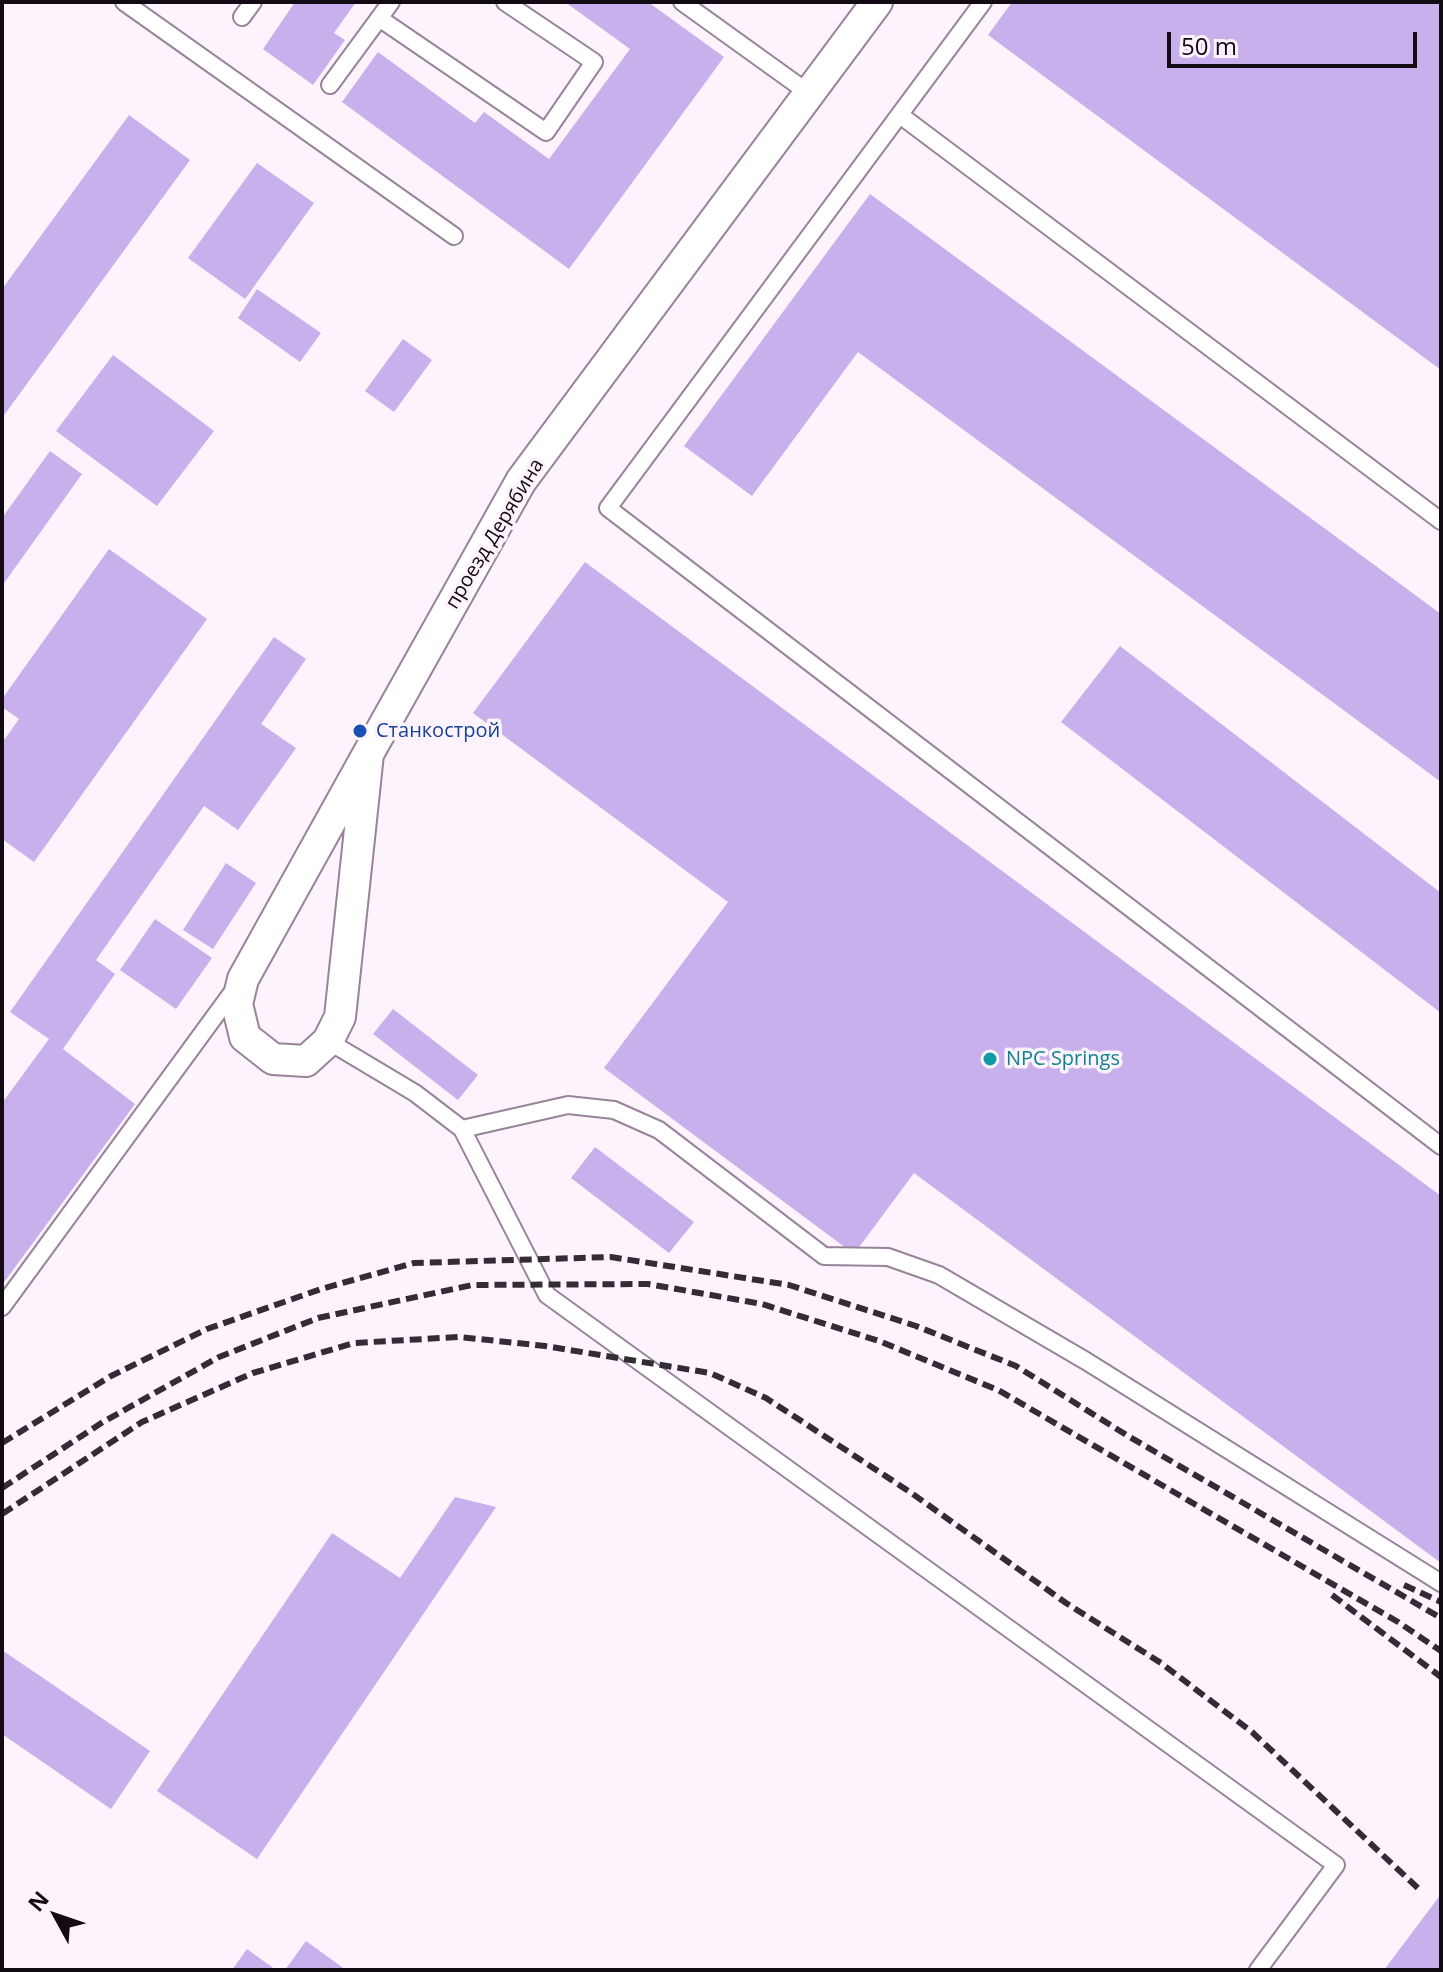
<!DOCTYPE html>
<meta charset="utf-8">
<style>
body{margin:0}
#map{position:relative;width:1443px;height:1972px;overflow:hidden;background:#fcf3fd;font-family:"Open Sans",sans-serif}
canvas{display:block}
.frame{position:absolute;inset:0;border:4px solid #130b13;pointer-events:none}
.north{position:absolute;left:16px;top:1876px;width:80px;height:80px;-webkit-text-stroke:6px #fcf3fd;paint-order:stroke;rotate:310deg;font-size:22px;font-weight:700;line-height:32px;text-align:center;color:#130b13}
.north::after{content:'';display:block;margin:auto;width:28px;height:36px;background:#130b13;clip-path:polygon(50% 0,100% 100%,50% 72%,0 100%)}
.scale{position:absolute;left:1167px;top:32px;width:250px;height:36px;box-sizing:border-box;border:4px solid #130b13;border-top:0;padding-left:10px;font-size:24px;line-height:28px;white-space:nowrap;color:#130b13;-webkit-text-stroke:6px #fcf3fd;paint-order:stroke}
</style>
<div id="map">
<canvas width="1443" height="1972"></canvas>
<div class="frame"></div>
<div class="north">N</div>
<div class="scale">50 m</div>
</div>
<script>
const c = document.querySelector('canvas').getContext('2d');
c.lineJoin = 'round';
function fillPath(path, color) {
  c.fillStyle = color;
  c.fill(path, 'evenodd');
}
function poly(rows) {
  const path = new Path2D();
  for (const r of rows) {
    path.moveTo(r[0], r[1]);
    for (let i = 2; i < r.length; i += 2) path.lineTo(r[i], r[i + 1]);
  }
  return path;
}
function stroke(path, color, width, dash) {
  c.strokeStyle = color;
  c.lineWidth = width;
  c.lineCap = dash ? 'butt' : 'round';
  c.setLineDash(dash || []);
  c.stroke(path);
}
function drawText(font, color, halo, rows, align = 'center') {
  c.font = font + ' "Open Sans",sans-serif';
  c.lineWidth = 7;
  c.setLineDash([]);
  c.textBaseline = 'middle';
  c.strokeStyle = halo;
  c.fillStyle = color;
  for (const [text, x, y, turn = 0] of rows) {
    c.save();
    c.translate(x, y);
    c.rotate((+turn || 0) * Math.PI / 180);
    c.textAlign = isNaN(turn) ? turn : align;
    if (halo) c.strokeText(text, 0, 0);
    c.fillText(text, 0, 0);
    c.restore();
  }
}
const building = poly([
 [295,2,356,2,334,33,345,40,313,85,263,49],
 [565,2,648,2,724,57,569,269,342,102,378,52,475,123,484,112,549,159,630,49],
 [1012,2,1441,2,1441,370,988,35],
 [129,115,190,160,2,418,2,289],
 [257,163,314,203,245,299,188,258],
 [870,194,1441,614,1441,782,858,352,752,496,684,446],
 [257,289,321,333,300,362,238,318],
 [403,339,432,360,394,412,365,391],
 [113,355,214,431,157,506,56,431],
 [50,451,82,474,2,586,2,518],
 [109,549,207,619,34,862,2,839,2,743,19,719,2,707,2,699],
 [585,562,1441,1196,1441,1563,914,1173,854,1254,604,1068,728,902,473,713],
 [274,637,306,659,261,724,296,748,238,830,204,806,96,960,115,974,63,1049,135,1104,2,1285,2,1103,49,1039,10,1012],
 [1120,646,1441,893,1441,1013,1061,722],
 [226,863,256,883,213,949,183,930],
 [155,919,212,958,176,1009,120,970],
 [393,1009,478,1075,458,1100,373,1034],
 [595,1147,694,1222,669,1253,571,1178],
 [455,1497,496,1507,257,1859,157,1791,332,1533,400,1578],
 [2,1650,150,1751,111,1809,2,1734],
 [1441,1894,1441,1970,1384,1970],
 [306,1941,346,1970,285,1970],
 [247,1949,276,1970,232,1970]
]);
const lane = poly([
 [124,2,454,236],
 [682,2,810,94],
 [983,2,608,508,1441,1146],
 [242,17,253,2],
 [379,18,546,132,594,62,505,2],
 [330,85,391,2],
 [900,115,1441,521],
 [328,1041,415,1093,462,1129,547,1295,1336,1865,1258,1970],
 [462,1129,568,1105,614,1110,659,1130,824,1256,888,1257,939,1275,1086,1361,1441,1583],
 [2,1307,234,990]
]);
const street = poly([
 [368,754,340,1017,328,1041,306,1061,273,1059,245,1037,237,1004,243,979,368,754,521,481,877,2]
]);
const rail = poly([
 [2,1443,111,1376,207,1329,321,1289,414,1263,611,1257,789,1285,916,1326,1016,1366,1128,1436,1441,1618],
 [2,1488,103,1422,219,1357,318,1318,472,1285,648,1284,762,1304,879,1341,998,1390,1398,1622,1441,1651],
 [2,1514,142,1422,253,1373,354,1343,459,1337,545,1346,710,1373,766,1398,910,1492,1066,1603,1161,1663,1252,1732,1422,1892],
 [1404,1585,1441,1602],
 [1332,1595,1441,1677]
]);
const markers = [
 [360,731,8,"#1a4fb4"],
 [990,1059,8,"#0f9aa8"]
];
const streetNames = [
 ["проезд Дерябина",495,534,-59]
];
const transitNames = [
 ["Станкострой",376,731]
];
const cultureNames = [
 ["NPC Springs",1006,1059]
];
fillPath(building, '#c7b0ec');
stroke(lane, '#98839a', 20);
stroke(street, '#98839a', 34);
stroke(lane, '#fff', 16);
stroke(street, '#fff', 30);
stroke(rail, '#342c35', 6, [12, 6]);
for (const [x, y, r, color] of markers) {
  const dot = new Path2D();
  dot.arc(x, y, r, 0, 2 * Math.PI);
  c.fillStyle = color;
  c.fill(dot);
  stroke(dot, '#fcf3fd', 3);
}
drawText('20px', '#130b13', '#fcf3fd', streetNames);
drawText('20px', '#164399', '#fcf3fd', transitNames, 'left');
drawText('20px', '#0d838f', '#fcf3fd', cultureNames, 'left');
</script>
